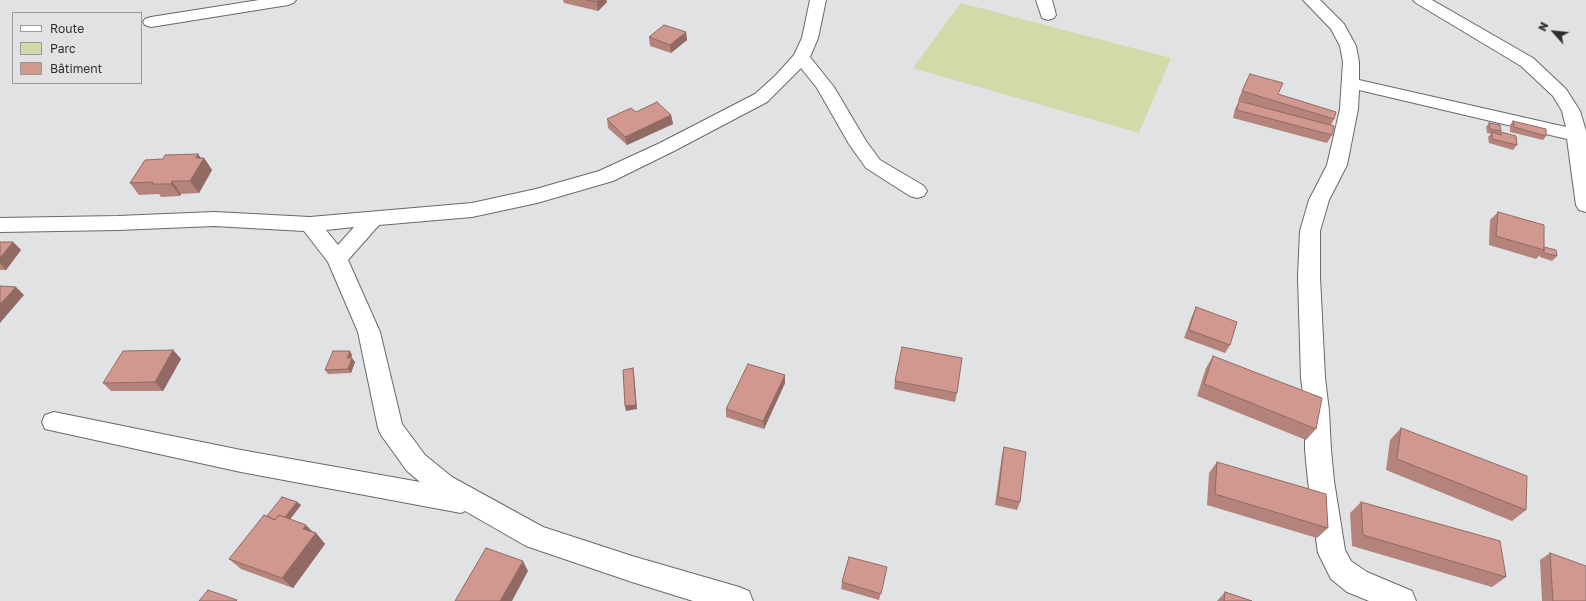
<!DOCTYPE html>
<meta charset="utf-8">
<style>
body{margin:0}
#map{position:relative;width:1586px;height:601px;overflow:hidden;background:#e1e2e4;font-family:"Golos Text",sans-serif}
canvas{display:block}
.legend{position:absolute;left:12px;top:12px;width:130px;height:72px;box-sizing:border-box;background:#e1e2e4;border:1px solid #9a9a9c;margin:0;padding:5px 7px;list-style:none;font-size:12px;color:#2f2f30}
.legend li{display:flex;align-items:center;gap:8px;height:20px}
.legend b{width:20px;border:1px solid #9a9a9c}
.north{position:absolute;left:1534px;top:12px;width:40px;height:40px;-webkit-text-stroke:3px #e1e2e4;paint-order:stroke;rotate:297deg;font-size:11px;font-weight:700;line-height:16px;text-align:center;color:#2f2f30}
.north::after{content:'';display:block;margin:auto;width:14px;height:18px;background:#2f2f30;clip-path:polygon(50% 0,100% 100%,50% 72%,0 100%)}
</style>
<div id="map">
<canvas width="1586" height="601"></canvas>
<ul class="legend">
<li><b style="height:5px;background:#fff"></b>Route</li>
<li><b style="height:11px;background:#d1dbaa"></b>Parc</li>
<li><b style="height:11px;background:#d1988f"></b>Bâtiment</li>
</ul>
<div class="north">N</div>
</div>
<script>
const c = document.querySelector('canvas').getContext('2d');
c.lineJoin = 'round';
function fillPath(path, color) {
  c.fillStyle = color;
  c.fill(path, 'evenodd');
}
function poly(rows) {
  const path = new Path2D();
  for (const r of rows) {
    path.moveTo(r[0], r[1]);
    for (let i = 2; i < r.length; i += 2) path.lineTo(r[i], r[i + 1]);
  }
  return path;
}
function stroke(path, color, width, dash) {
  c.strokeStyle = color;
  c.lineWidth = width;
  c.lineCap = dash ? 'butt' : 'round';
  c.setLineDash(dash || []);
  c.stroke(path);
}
const green = poly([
 [961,3,1171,58,1139,133,913,68]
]);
const minor = poly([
 [259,0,296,0,293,3,288,5,151,27,145,25,143,22,145,19,151,17,259,0],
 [810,0,826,0,818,38,810,57,834,87,866,141,880,160,924,186,927,191,924,196,917,198,910,196,866,168,849,144,817,88,801,68,767,102,674,151,613,181,537,203,472,217,379,225,348,260,380,332,402,424,425,455,452,477,543,527,632,556,739,587,749,591,753,601,693,601,632,582,526,546,465,511,461,513,241,472,45,429,42,422,45,415,54,412,241,450,420,482,407,471,381,435,378,428,358,332,328,262,304,231,214,226,118,230,0,232,0,218,118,216,214,212,310,217,472,203,536,189,599,171,660,143,755,94,776,75,794,55,802,38,810,0],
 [354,227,338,245,326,230,354,227],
 [1036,0,1052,0,1056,15,1054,18,1048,20,1042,18,1036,0],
 [1303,0,1320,0,1344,24,1356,46,1359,62,1359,80,1566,127,1562,111,1553,96,1521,66,1416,3,1413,0,1432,0,1533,58,1566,89,1580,111,1586,131,1586,212,1579,210,1576,205,1567,139,1359,90,1358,109,1347,165,1329,200,1320,231,1320,277,1325,378,1329,411,1331,450,1334,481,1345,550,1351,561,1367,572,1412,591,1416,601,1369,601,1347,592,1331,579,1318,553,1308,481,1305,450,1305,411,1301,378,1298,277,1300,231,1309,200,1327,165,1340,109,1343,62,1340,46,1331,29,1303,0]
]);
const wall = poly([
 [563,0,606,0,607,2,598,11,564,3],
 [686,32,687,40,671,53,650,46,649,37],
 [1250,74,1278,94,1334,119,1331,125,1332,135,1327,143,1233,118,1235,109,1239,101,1249,103,1238,100],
 [636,112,671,115,673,124,627,145,608,128,607,119],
 [1513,121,1546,136,1543,140,1510,132,1510,125],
 [1489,123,1501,131,1499,134,1501,132,1517,145,1513,150,1489,143,1488,137,1491,134,1487,133,1486,127],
 [198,154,201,158,204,158,212,170,199,193,181,194,180,196,161,197,159,194,139,195,130,183,163,159],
 [1498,212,1544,247,1557,256,1552,261,1540,257,1540,255,1536,259,1489,245,1490,220],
 [0,242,13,242,21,250,6,270,0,270],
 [1196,307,1230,345,1225,353,1184,338,1192,316],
 [173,350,181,359,163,391,111,391,103,383],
 [352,355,351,358,355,362,351,373,328,374,325,370],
 [1213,356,1316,429,1306,440,1197,396,1206,368],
 [785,375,785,383,764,429,726,417,726,409],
 [895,381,957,393,955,402,894,389],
 [1401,428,1526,510,1512,521,1386,470,1390,440],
 [1004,447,1020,502,1017,510,995,505,1002,455],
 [1217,462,1328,528,1317,538,1207,505,1209,473],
 [297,502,301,505,290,519,316,533,325,544,293,588,241,569,229,559,267,516],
 [1361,502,1506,577,1492,587,1352,546,1350,513],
 [1550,553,1586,601,1542,601,1540,560],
 [887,567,879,600,841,589,842,582],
 [1225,592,1252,601,1217,601]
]);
const shadedWall = poly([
 [599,0,606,0,607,2,598,11,597,2],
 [686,32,687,40,671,53,670,45],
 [671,115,673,124,627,145,625,137],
 [198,154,202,160,204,158,212,170,199,193,190,181,196,158],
 [172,181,181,194,180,196,171,184],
 [13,242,21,250,6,270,0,263,0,258],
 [16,287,24,295,0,323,0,304],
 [173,350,181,359,163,391,155,382],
 [350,351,352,355,350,362,347,358],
 [352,358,355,362,351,373,348,369],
 [633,368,634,373,637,409,626,411,625,406],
 [785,375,785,383,764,429,763,421],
 [297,502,301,505,285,526,282,522],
 [306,525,315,534,316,533,325,544,293,588,282,578,303,529],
 [523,561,528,571,512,601,500,601]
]);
const building = poly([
 [586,0,599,0,597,2,586,0],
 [664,25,686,32,670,45,649,37,664,25],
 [1250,74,1283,83,1278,94,1336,112,1334,119,1242,91,1250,74],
 [1239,101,1334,126,1332,135,1237,110,1239,101],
 [657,102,671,115,625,137,607,119,631,108,636,112,657,102],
 [1513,121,1546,129,1546,136,1514,127,1513,121],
 [1489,123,1500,125,1501,131,1490,129,1489,123],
 [1492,132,1501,135,1501,132,1516,136,1517,145,1492,139,1492,132],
 [198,154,196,158,204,158,190,181,172,181,171,184,152,184,153,182,130,183,145,160,163,159,165,155,198,154],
 [1498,212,1544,225,1544,250,1496,236,1498,212],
 [0,242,13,242,0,258,0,242],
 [1544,247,1556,250,1557,256,1544,253,1544,247],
 [0,286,16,287,0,304,0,286],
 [1196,307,1237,322,1230,345,1189,330,1196,307],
 [902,347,962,358,957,393,895,381,902,347],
 [173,350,155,382,103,383,123,351,173,350],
 [333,351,350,351,347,358,352,358,348,369,325,370,333,351],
 [1213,356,1322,398,1316,429,1204,384,1213,356],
 [748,364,785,375,763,421,726,409,748,364],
 [633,368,636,405,625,406,623,370,633,368],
 [1401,428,1527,476,1526,510,1397,459,1401,428],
 [1004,447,1026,452,1020,502,998,497,1004,447],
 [1217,462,1326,494,1328,528,1215,494,1217,462],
 [282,497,297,502,285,517,279,515,275,520,267,516,282,497],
 [1361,502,1500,541,1506,577,1363,535,1361,502],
 [264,515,275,520,279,515,306,525,303,529,316,533,282,578,229,559,264,515],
 [486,548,523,561,500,601,455,601,486,548],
 [1550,553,1586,566,1586,601,1553,601,1550,553],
 [849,557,887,567,881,594,842,582,849,557],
 [208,590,237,600,236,601,199,601,208,590],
 [1225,592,1252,601,1224,601,1225,592]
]);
fillPath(green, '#d1dbaa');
stroke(minor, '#68696b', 2);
fillPath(minor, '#fff');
fillPath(wall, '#b4837b');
fillPath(shadedWall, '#926a64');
fillPath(building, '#d1988f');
stroke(building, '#926a64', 1);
</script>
